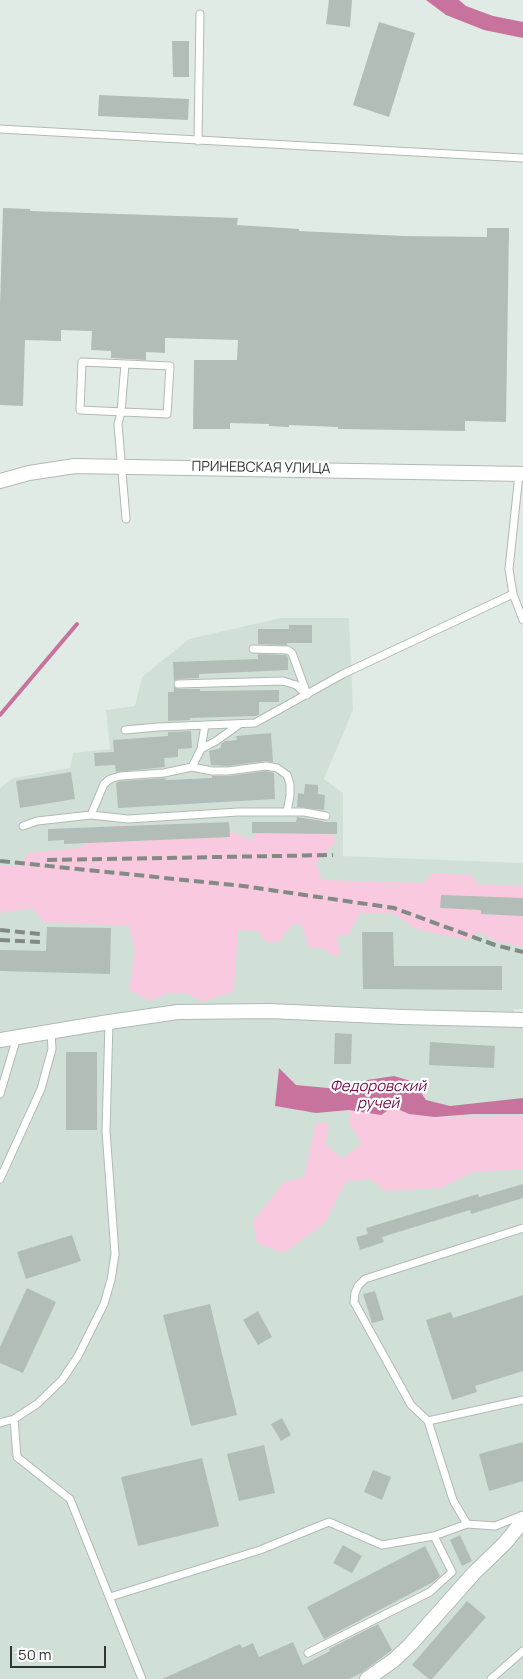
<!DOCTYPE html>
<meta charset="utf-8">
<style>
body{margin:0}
#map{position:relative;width:523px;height:1679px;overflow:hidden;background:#e1ebe5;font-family:Manrope,sans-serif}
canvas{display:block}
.scale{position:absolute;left:10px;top:1646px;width:96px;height:22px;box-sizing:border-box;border:2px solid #303432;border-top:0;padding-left:6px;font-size:15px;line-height:18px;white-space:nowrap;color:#303432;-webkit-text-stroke:4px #fff;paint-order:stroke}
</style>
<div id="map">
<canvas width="523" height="1679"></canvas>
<div class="scale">50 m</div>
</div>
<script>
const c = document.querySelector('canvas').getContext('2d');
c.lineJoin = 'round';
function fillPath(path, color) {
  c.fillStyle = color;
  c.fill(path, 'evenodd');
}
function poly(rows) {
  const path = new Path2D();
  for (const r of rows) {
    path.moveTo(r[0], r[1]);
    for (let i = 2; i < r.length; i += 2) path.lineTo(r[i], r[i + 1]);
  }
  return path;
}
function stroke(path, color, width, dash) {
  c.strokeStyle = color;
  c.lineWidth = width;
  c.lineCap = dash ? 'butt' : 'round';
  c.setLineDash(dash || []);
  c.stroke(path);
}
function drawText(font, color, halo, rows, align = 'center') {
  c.font = font + ' Manrope,sans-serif';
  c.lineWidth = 4.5;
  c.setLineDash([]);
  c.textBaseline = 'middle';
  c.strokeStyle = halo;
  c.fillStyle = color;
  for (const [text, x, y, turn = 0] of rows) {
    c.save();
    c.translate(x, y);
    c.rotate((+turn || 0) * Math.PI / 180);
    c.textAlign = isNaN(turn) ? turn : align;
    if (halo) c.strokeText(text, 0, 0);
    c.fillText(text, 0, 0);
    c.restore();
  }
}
const built = poly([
 [281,618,349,618,353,710,324,779,343,793,343,856,523,863,523,1009,514,1009,514,1026,523,1026,523,1679,0,1679,0,788,13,778,70,768,73,753,110,749,106,710,135,706,142,677,189,639]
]);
const green = poly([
 [320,823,337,840,316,863,322,880,424,883,432,873,472,875,477,884,523,886,523,947,496,941,479,932,467,940,416,929,393,913,360,913,348,936,337,936,340,955,331,956,326,949,308,947,302,925,292,924,279,942,266,942,257,931,238,930,234,991,202,1002,186,993,167,993,150,1001,129,990,135,950,129,926,43,922,32,908,0,913,0,865,21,866,28,853,79,848,116,825,134,826,142,843,158,833,223,828,251,840,258,831],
 [393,1107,409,1114,435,1117,523,1116,523,1169,473,1172,441,1188,385,1191,371,1179,346,1181,325,1223,284,1253,257,1243,253,1221,284,1182,304,1177,316,1122,329,1124,325,1144,342,1159,362,1143,350,1125,349,1110,381,1114]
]);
const water = poly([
 [426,0,459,0,466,6,493,16,523,22,523,38,484,30,446,15],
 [279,1068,296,1085,349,1090,367,1080,394,1076,414,1082,426,1100,450,1106,523,1098,523,1114,473,1114,435,1117,409,1114,393,1107,381,1115,349,1110,316,1113,275,1106]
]);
const stream = poly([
 [0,715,77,624]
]);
const building = poly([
 [329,0,352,0,350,27,326,24],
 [379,22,415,33,389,117,353,105],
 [172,41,189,41,189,77,173,77],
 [99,95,189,99,188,120,98,116],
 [3,208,30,209,30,211,238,218,237,225,299,229,299,231,403,236,487,237,487,228,509,228,506,422,465,421,465,431,338,429,338,427,289,425,289,427,269,426,269,424,230,423,230,429,193,429,194,360,237,360,238,340,165,338,165,353,146,352,146,360,111,358,111,351,91,350,92,331,61,330,61,341,25,340,23,406,0,405,0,306],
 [289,625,312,625,312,643,287,643,287,645,258,644,258,629,289,629],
 [258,654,286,655,288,657,288,670,199,674,199,678,178,679,174,681,173,662,258,659],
 [174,687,178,689,200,689,200,691,279,690,279,702,259,702,259,715,256,716,190,718,190,720,168,721,168,692,174,692],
 [191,731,192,748,178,749,178,757,164,758,165,767,116,772,115,765,95,766,94,753,114,752,113,740,168,736,168,732],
 [271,733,273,762,266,761,228,766,211,765,209,751,221,748,221,744,225,741,237,740,236,736],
 [266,771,274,773,275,799,118,808,116,783,121,781,165,778,166,780,212,778,212,776,229,776],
 [71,772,75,799,20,808,16,781],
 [305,784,318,785,318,794,325,795,324,810,297,807,298,793,304,794],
 [297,817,323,821,323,822,337,822,337,834,252,833,252,822,296,822],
 [229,822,230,837,64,844,64,840,48,841,48,829],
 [441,895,523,898,523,916,481,914,481,910,440,908],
 [47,927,111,928,110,974,0,971,0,950,46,951],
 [362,932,393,932,394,966,502,966,502,990,363,989],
 [335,1033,352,1034,351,1064,334,1064],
 [430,1042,495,1046,494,1068,429,1065],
 [66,1052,97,1052,97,1130,66,1130],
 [523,1184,523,1198,471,1214,470,1210,382,1237,384,1242,360,1250,356,1237,368,1234,366,1228,478,1194,479,1197],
 [72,1235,81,1261,26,1279,17,1252],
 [27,1288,56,1302,23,1373,0,1363,0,1347],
 [375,1291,384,1320,372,1323,363,1294],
 [523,1295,523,1371,475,1386,477,1392,452,1400,426,1320,451,1312,453,1318],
 [210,1304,237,1415,191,1426,163,1315],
 [258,1311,272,1337,258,1345,243,1320],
 [282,1418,291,1435,281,1441,271,1424],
 [523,1442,523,1481,489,1491,479,1454],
 [264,1445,275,1493,239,1501,227,1454],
 [202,1458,219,1526,138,1546,121,1477],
 [373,1470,391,1477,382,1500,364,1492],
 [460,1535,472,1561,462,1566,450,1540],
 [343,1545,362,1556,352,1573,333,1563],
 [425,1546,440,1576,433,1582,324,1639,307,1607],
 [467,1601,486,1617,432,1679,429,1679,412,1665],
 [378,1624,392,1650,361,1673,349,1679,162,1679,240,1644,242,1648,253,1643,259,1657,293,1642,303,1665,330,1651,329,1649]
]);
const lane = poly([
 [0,129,523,158],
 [198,141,200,14],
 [82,362,170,366,167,414,80,410,82,362],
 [125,364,121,412,118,424,126,519],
 [519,474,509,569,513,594,523,620],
 [253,649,288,650,292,653,307,694],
 [178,684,283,681,296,685,307,695],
 [125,730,158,727,255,723,343,674,513,594],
 [201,749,216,741,240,724],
 [192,767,201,749,205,725],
 [91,815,104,784,110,779,120,776,164,773,192,767,212,771,228,771,266,766,277,768,287,775,290,784,290,795,287,812],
 [23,826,37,821,91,815,128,819,238,812,304,812,326,816],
 [109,1022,106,1131,115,1254,111,1280,104,1304,78,1356,62,1380,37,1404,14,1419,17,1457,70,1499,142,1679],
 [0,1094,17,1037],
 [0,1179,41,1089,52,1049,51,1032],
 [523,1228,365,1279,358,1286,355,1293,354,1302,411,1405,428,1421,453,1500,467,1524,495,1526,523,1515],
 [428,1421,523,1400],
 [0,1423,14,1419],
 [110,1597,260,1550,329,1522,382,1545,434,1536,467,1524],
 [308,1653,430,1592,452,1572,434,1536],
 [491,1679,523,1651]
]);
const street = poly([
 [0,481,29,473,75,466,523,474],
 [0,1040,109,1022,178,1012,269,1011,402,1017,523,1020],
 [367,1679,394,1660,410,1645,474,1573,505,1543,523,1521]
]);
const rail = poly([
 [47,860,333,855],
 [0,861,243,886,394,908,495,945,523,952],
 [0,930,40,934],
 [0,940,40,942]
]);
const streetNames = [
 ["ПРИНЕВСКАЯ УЛИЦА",261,468,1]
];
const waterNames = [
 ["Федоровский",378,1087],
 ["ручей",378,1104]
];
fillPath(built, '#d0e0d7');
fillPath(green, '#f8c9df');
fillPath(water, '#c8739e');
stroke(stream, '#c8739e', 4);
fillPath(building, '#b3bdb7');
stroke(lane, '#b0bab4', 9);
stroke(street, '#b0bab4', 16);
stroke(lane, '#fff', 7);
stroke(street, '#fff', 14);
stroke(rail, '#838a86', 4, [10, 5]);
drawText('14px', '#303432', '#fff', streetNames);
drawText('italic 15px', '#750c4d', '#fff', waterNames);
</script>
